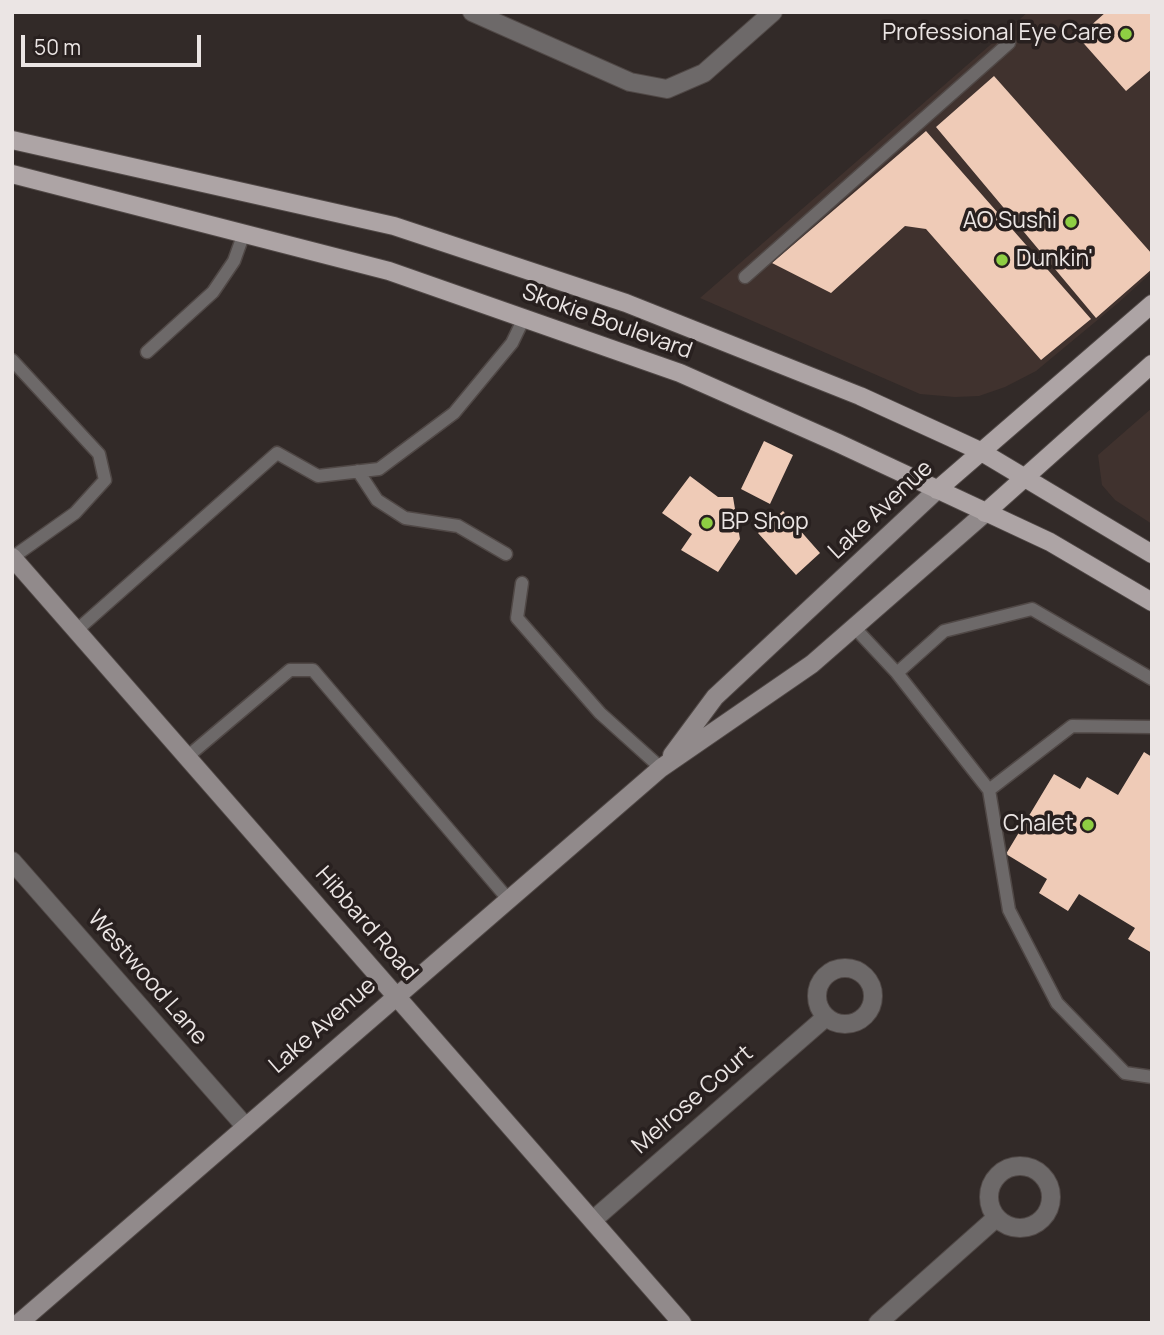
<!DOCTYPE html>
<style>
body{margin:0}
#map{position:relative;width:1164px;height:1335px;overflow:hidden;background:#322a28;font-family:Manrope,sans-serif}
canvas{display:block}
.frame{position:absolute;inset:0;border:14px solid #ebe5e4;pointer-events:none}
.scale{position:absolute;left:21px;top:35px;width:180px;height:32px;box-sizing:border-box;border:4px solid #ebe5e4;border-top:0;padding-left:9px;font-size:21px;line-height:24px;white-space:nowrap;color:#ebe5e4;-webkit-text-stroke:5px #28201f;paint-order:stroke}
</style>
<div id="map">
<canvas width="1164" height="1335"></canvas>
<div class="frame"></div>
<div class="scale">50 m</div>
</div>
<script>
const c = document.querySelector('canvas').getContext('2d');
c.lineJoin = 'round';
function fillPath(path, color) {
  c.fillStyle = color;
  c.fill(path, 'evenodd');
}
function poly(rows) {
  const path = new Path2D();
  for (const r of rows) {
    if (r.length === 3) {
      path.moveTo(r[0] + r[2], r[1]);
      path.arc(r[0], r[1], r[2], 0, 2 * Math.PI);
      continue;
    }
    path.moveTo(r[0], r[1]);
    for (let i = 2; i < r.length; i += 2) path.lineTo(r[i], r[i + 1]);
  }
  return path;
}
function stroke(path, color, width, dash) {
  c.strokeStyle = color;
  c.lineWidth = width;
  c.lineCap = dash ? 'butt' : 'round';
  c.setLineDash(dash || []);
  c.stroke(path);
}
function drawText(font, color, halo, rows, align = 'center') {
  c.font = font + ' Manrope,sans-serif';
  c.lineWidth = 7;
  c.setLineDash([]);
  c.textBaseline = 'middle';
  c.strokeStyle = halo;
  c.fillStyle = color;
  for (const [text, x, y, turn = 0] of rows) {
    c.save();
    c.translate(x, y);
    c.rotate((+turn || 0) * Math.PI / 180);
    c.textAlign = isNaN(turn) ? turn : align;
    if (halo) c.strokeText(text, 0, 0);
    c.fillText(text, 0, 0);
    c.restore();
  }
}
const built = poly([
 [1028,12,1152,12,1152,272,1118,303,1036,371,1005,387,979,396,955,397,920,394,700,298],
 [1152,408,1152,524,1115,500,1102,485,1098,455]
]);
const building = poly([
 [1106,12,1152,12,1152,69,1126,91,1078,37],
 [994,76,1152,254,1152,269,1096,318,936,127],
 [926,131,1091,319,1041,360,926,229,905,226,831,293,772,263],
 [764,441,793,455,770,504,741,489],
 [690,476,718,497,733,497,740,539,718,572,681,550,692,534,662,513],
 [783,511,820,553,796,575,758,533],
 [1144,752,1152,757,1152,953,1128,939,1135,928,1079,894,1068,911,1039,893,1047,879,1006,854,1054,774,1080,789,1087,777,1118,795]
]);
const lane = poly([
 [745,277,1009,43],
 [147,352,213,292,234,261,244,233],
 [12,360,99,454,105,480,75,513,13,557],
 [358,471,377,500,405,518,458,526,506,554],
 [522,583,517,618,600,713,661,768],
 [854,627,897,673,989,790,1009,910,1057,1003,1125,1073,1152,1077],
 [77,630,277,453,318,476,379,469,454,413,512,343,524,318],
 [897,673,944,631,1032,609,1152,679],
 [187,757,290,670,313,670,508,899],
 [989,790,1072,726,1152,727]
]);
const street = poly([
 [472,12,630,82,667,89,704,73,773,12],
 [12,861,245,1126],
 [845,996,28],
 [1020,1197,31],
 [593,1220,826,1017],
 [878,1323,996,1218]
]);
const secondary = poly([
 [12,557,682,1323],
 [672,755,715,697,937,490],
 [19,1323,661,768,812,664,985,513]
]);
const primary = poly([
 [12,140,394,226,626,303,860,396,952,438,980,451,1152,554],
 [12,174,389,271,680,373,838,443,1050,542,1152,602],
 [937,490,1152,304],
 [985,513,1152,364]
]);
const markers = [
 [1126,34,7,"#8ece43"],
 [1071,222,7,"#8ece43"],
 [1002,260,7,"#8ece43"],
 [707,523,7,"#8ece43"],
 [1088,825,7,"#8ece43"]
];
const poiNames = [
 ["Professional Eye Care",1112,34],
 ["AO Sushi",1057,222],
 ["Dunkin'",1016,260,"left"],
 ["BP Shop",721,523,"left"],
 ["Chalet",1074,825]
];
const streetNames = [
 ["Skokie Boulevard",607,322,20],
 ["Lake Avenue",881,510,-43],
 ["Hibbard Road",366,924,49],
 ["Westwood Lane",147,978,49],
 ["Lake Avenue",323,1026,-41],
 ["Melrose Court",693,1100,-41]
];
fillPath(built, '#40322e');
fillPath(building, '#efcbb7');
stroke(lane, '#504846', 15);
stroke(street, '#504846', 20);
stroke(secondary, '#504846', 20);
stroke(primary, '#504846', 20);
stroke(lane, '#6d6969', 12);
stroke(street, '#6d6969', 18);
stroke(secondary, '#918a8b', 18);
stroke(primary, '#ada4a5', 18);
for (const [x, y, r, color] of markers) {
  const dot = new Path2D();
  dot.arc(x, y, r, 0, 2 * Math.PI);
  c.fillStyle = color;
  c.fill(dot);
  stroke(dot, '#28201f', 2.5);
}
drawText('23px', '#ebe5e4', '#28201f', poiNames, 'right');
drawText('23px', '#ebe5e4', '#28201f', streetNames);
</script>
